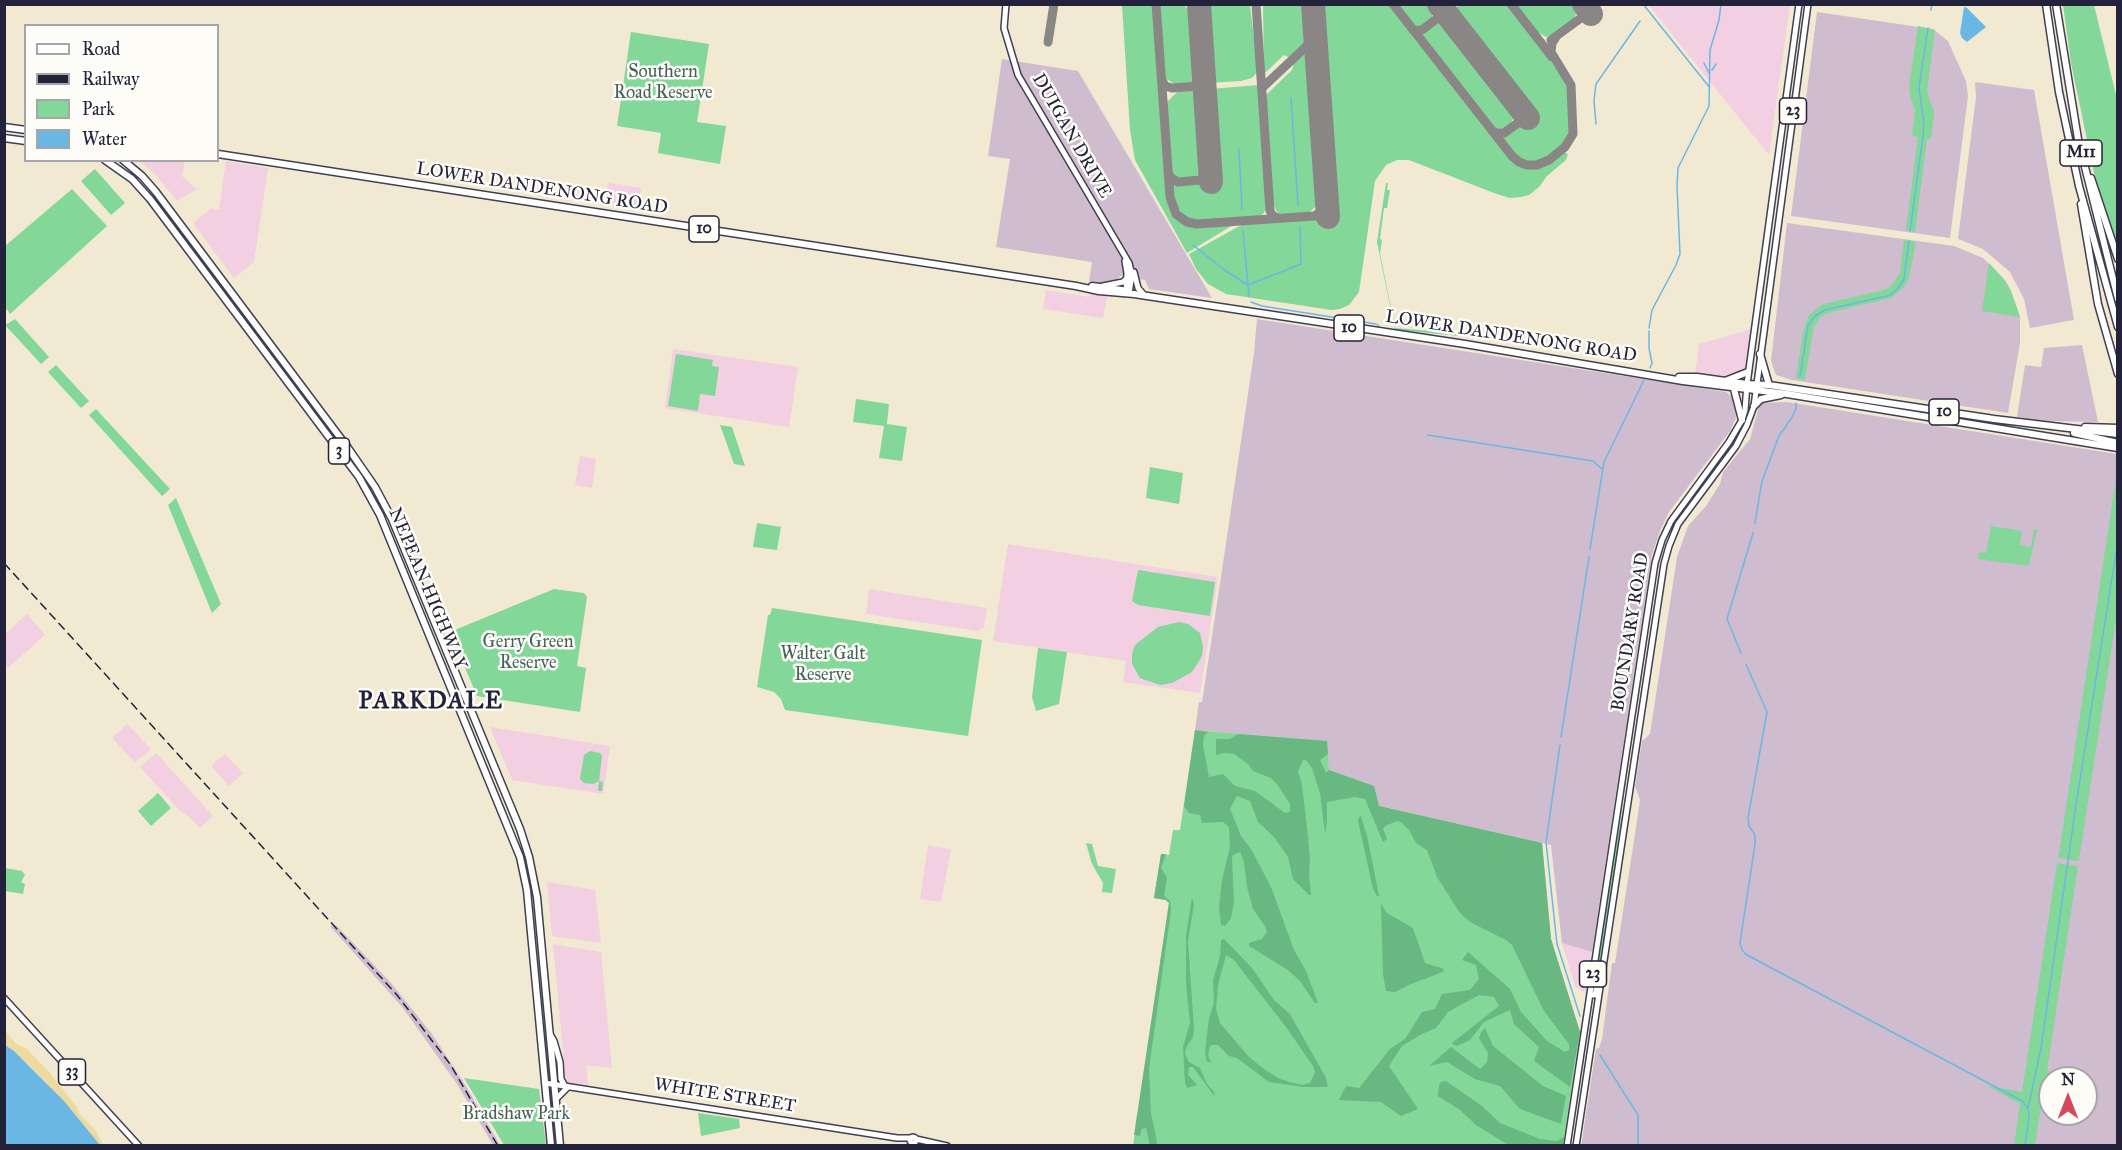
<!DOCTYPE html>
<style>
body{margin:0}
#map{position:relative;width:2122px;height:1150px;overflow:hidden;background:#f2e9d2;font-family:"IM FELL Great Primer",serif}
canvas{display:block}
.frame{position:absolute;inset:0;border:6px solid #22223b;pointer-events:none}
.legend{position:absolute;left:24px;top:24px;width:195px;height:138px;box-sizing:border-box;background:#fdfcf7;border:2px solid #a5a5ac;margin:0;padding:8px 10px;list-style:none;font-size:18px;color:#22223b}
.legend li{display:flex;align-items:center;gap:12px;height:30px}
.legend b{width:30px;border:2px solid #a5a5ac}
.north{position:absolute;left:2038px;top:1066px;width:60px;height:60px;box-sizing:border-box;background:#fdfcf7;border:2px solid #a5a5ac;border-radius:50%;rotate:0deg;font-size:16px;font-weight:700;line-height:24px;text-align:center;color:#22223b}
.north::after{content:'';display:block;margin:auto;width:21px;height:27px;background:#d1495b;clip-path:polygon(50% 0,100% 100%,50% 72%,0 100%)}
</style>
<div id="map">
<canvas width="2122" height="1150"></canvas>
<div class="frame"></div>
<ul class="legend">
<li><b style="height:8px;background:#fff"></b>Road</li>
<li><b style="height:8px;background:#22223b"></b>Railway</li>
<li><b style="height:16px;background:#82d799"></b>Park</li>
<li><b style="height:16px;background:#6bb7e4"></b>Water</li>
</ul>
<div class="north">N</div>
</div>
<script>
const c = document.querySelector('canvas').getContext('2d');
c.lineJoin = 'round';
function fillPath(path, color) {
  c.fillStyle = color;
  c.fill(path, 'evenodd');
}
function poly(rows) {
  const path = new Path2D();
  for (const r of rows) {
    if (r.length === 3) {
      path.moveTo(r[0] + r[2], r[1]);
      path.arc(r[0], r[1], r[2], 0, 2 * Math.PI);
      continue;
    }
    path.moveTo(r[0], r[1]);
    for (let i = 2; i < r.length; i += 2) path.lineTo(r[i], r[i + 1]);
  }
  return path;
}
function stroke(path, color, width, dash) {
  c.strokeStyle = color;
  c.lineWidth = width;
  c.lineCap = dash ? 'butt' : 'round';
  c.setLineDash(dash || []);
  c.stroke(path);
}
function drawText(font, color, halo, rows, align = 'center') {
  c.font = font + ' "IM FELL Great Primer",serif';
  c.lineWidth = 5;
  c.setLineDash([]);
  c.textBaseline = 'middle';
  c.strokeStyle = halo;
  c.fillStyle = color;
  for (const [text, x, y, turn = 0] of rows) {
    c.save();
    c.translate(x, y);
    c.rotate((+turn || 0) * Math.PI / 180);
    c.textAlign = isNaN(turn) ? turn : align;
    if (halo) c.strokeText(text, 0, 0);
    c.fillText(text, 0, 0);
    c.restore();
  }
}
const built = poly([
 [1649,5,1790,5,1769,155,1671,33],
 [140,161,185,161,182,176,197,189,177,201,155,174],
 [226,161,268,168,254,262,234,278,193,223,212,208,214,210,219,209],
 [608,183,641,188,638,209,605,204],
 [1046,290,1089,297,1090,293,1107,296,1103,318,1043,309],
 [1752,329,1746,368,1740,374,1729,376,1695,375,1699,344],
 [673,349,798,367,789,427,665,408],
 [580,456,596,459,592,488,575,485],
 [1008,544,1218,577,1200,693,1123,682,1126,661,993,641],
 [869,589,987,608,984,627,978,631,866,614],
 [27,614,45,635,8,668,5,664,5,634],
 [127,724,151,749,135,762,112,738],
 [490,727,610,746,603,794,512,780],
 [156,753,213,816,200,828,187,815,180,811,140,767],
 [225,754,243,773,229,786,211,766],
 [928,846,951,849,941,902,920,899],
 [547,882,595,890,601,943,552,936],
 [1562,943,1592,952,1586,994,1575,986],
 [553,944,601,952,612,1068,586,1065,588,1085,566,1082]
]);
const industrial = poly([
 [1817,12,1933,29,1948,41,1966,81,1968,96,1950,238,1791,216],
 [1002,59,1078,71,1212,298,1149,289,1145,280,1120,276,1116,281,1102,283,1089,281,1092,262,996,247,1010,159,988,156],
 [1975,82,2034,90,2074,320,2030,328,2024,299,2010,272,1983,249,1958,239,1976,97],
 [1787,223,1954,246,1983,258,2006,281,2011,291,2020,317,2020,343,2008,413,1792,380,1776,375,1771,361],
 [1257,319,1714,390,1726,392,1735,399,1736,418,1730,431,1669,512,1660,531,1652,555,1592,952,1562,943,1551,845,1379,806,1374,786,1329,770,1326,741,1195,730,1199,702,1202,702,1221,577,1254,353],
 [2082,345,2098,422,2044,421,2017,417,2025,365,2041,367,2044,348],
 [1787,402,2117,454,2117,1145,1581,1146,1596,1049,1599,1048,1602,1039,1612,963,1615,963,1633,847,1640,800,1635,786,1642,741,1650,734,1677,557,1688,526,1706,506,1720,484,1723,472,1750,439,1760,403],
 [2050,1078,2086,1078,2086,1114,2050,1114],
 [336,925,391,983,432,1034,466,1086,500,1145,493,1145,457,1084,403,1008,330,926]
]);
const green = poly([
 [1122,5,1154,5,1167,198,1170,209,1180,221,1191,226,1233,225,1187,253,1135,160,1130,130],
 [1159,5,1184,5,1194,16,1198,84,1176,85,1165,78],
 [1206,5,1250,5,1258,71,1252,78,1241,81,1209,83,1204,10,1206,10],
 [1263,5,1305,5,1307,38,1306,44,1290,58,1284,55,1264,74],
 [1321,5,1389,5,1514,162,1525,167,1536,168,1546,165,1563,152,1568,154,1566,160,1547,176,1539,187,1529,195,1521,197,1510,198,1494,193,1409,160,1397,160,1386,165,1375,181,1359,292,1349,305,1340,309,1331,310,1226,294,1208,284,1196,269,1189,254,1245,223,1336,217],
 [1397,5,1432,5,1432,18,1422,26,1413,25],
 [1459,5,1508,5,1565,79,1569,90,1570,134,1564,144,1544,160,1534,163,1522,161,1516,156,1502,139,1532,115,1451,11],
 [1515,5,1573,5,1576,14,1574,19,1553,35,1546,37,1536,31],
 [2063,5,2094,5,2117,99,2117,250,2094,173,2071,63],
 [1442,18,1513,108,1514,118,1508,127,1499,129,1492,126,1421,35],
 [1918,26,1935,30,1927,92,1934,112,1933,122,1931,139,1927,139,1915,232,1906,230,1918,137,1912,136,1915,110,1911,100,1909,87],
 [631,32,709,44,697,122,726,126,720,164,658,153,661,133,617,126],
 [1308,51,1319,203,1310,212,1283,215,1277,212,1273,204,1265,96,1292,70,1294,63],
 [1259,85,1266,209,1263,214,1256,217,1198,221,1186,217,1175,206,1172,185,1216,182,1210,89],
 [1199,89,1204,167,1200,175,1182,179,1174,175,1170,169,1166,103,1178,91],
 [95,169,125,203,111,215,81,181],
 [1386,183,1388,183,1387,190,1390,190,1387,208,1384,208,1380,239,1382,240,1380,253,1395,328,1443,332,1460,334,1460,336,1395,330,1377,242],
 [72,189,107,226,10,314,5,307,5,246],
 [1904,240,1916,242,1909,278,1904,287,1891,298,1831,312,1820,317,1814,326,1805,380,1796,378,1803,331,1809,315,1823,304,1884,290,1891,286,1900,273],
 [1989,263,2002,277,2011,291,2020,317,1982,311],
 [15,319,49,357,41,364,5,325],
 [676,354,713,360,712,366,719,367,715,396,700,394,698,411,668,406],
 [56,365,89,401,81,408,48,372],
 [856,399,889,404,887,424,907,427,902,461,879,458,884,426,853,422],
 [96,409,170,489,162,496,89,415],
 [720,425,732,427,745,466,734,464],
 [1150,467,1183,473,1179,504,1146,498],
 [2117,472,2117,613,2079,860,2076,861,2060,858,2058,857,2059,853],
 [176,498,221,604,212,613,168,505],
 [757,523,781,527,777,550,753,547],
 [1991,526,2022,531,2020,545,2031,547,2034,529,2037,529,2029,566,1978,559,1979,552,1986,553],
 [1138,570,1215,582,1210,616,1138,605,1132,601],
 [554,589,584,593,587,597,577,666,586,668,580,712,477,696,450,632],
 [772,608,982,640,968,736,785,710,781,699,774,692,757,687,768,615,770,615],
 [1179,622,1188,624,1200,633,1203,647,1202,656,1198,663,1192,672,1172,683,1160,685,1140,678,1132,664,1132,654,1135,645,1158,627],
 [1038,648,1067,652,1059,704,1036,711,1032,697],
 [1195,730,1327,741,1329,770,1374,786,1379,806,1542,843,1551,939,1580,1032,1563,1145,1133,1146,1169,903,1166,900,1154,898,1161,854,1169,855,1173,830,1180,830],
 [590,751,600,753,602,756,599,781,603,782,602,791,598,791,599,781,593,784,584,783,580,779,584,755],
 [158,793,171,808,151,826,138,811],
 [1626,796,1602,958,1593,994,1617,838],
 [1086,843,1092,844,1098,866,1116,869,1112,893,1102,892,1103,883,1092,864],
 [2057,863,2078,866,2047,1071,2089,1078,2086,1099,2086,1078,2050,1078,2050,1096,2043,1095,2035,1145,2014,1145,2020,1104,1988,1086,2022,1092],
 [5,868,22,871,25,875,21,882,25,884,23,894,5,891],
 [464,1078,539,1089,546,1145,504,1145],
 [698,1113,739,1119,740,1128,701,1136]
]);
const forest = poly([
 [1195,730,1208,732,1204,736,1203,745,1209,777,1223,774,1235,786,1255,791,1285,813,1290,812,1290,804,1277,784,1271,778,1253,771,1248,764,1234,754,1224,753,1216,755,1216,739,1230,739,1238,734,1327,741,1328,754,1320,760,1326,773,1329,770,1374,786,1379,806,1542,843,1551,939,1580,1032,1570,1087,1534,1061,1539,1047,1514,1024,1510,1010,1484,1022,1470,1040,1457,1046,1454,1045,1452,1043,1499,1006,1494,997,1479,995,1448,1012,1436,1028,1422,1034,1402,1046,1389,1066,1418,1109,1401,1116,1381,1102,1339,1100,1346,1086,1359,1088,1390,1049,1405,1039,1422,1012,1435,1009,1442,994,1470,990,1479,979,1476,965,1462,960,1468,952,1510,989,1521,1012,1547,1041,1565,1052,1569,1050,1569,1044,1544,1011,1512,945,1506,940,1470,922,1460,913,1437,877,1427,850,1416,843,1409,830,1402,823,1397,821,1385,826,1383,829,1387,839,1383,842,1365,799,1355,797,1327,802,1327,822,1325,833,1320,793,1312,768,1306,760,1303,760,1298,771,1302,785,1308,837,1310,860,1309,875,1311,895,1309,895,1293,879,1288,857,1274,837,1258,822,1250,801,1237,796,1230,809,1241,836,1251,849,1271,887,1294,950,1306,971,1318,1003,1315,1003,1300,981,1288,970,1249,946,1249,943,1262,939,1267,932,1265,926,1253,909,1247,887,1244,862,1240,852,1233,855,1232,857,1234,903,1231,918,1225,926,1221,925,1219,908,1222,880,1230,847,1229,827,1223,822,1202,823,1200,815,1189,813,1184,806],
 [1361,816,1368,840,1379,896,1377,896,1373,889,1358,821,1359,817],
 [1161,854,1166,854,1161,868,1167,878,1164,896,1170,901,1171,910,1149,1069,1151,1113,1157,1142,1156,1145,1150,1146,1146,1128,1142,1129,1140,1136,1134,1135,1169,903,1166,900,1154,898],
 [1192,898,1194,904,1188,941,1194,1030,1193,1037,1186,1048,1185,1054,1189,1062,1200,1068,1207,1084,1214,1092,1215,1097,1193,1067,1189,1067,1188,1075,1197,1085,1187,1088,1185,1083,1183,1047,1190,1023,1186,983,1186,936],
 [1381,904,1387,913,1413,928,1425,963,1444,969,1443,972,1411,984,1395,992,1386,991,1383,974],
 [1224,939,1252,968,1274,1000,1290,1014,1326,1078,1328,1087,1303,1087,1269,1082,1237,1058,1229,1056,1218,1045,1211,1045,1209,1049,1208,1056,1211,1062,1207,1062,1205,1053,1209,1018,1214,1003,1213,980,1220,956,1221,940],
 [1226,955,1234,960,1286,1027,1313,1066,1315,1072,1310,1083,1302,1085,1293,1083,1280,1079,1264,1069,1249,1057,1220,1023,1216,1009,1218,985],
 [1485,1028,1493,1046,1543,1086,1566,1096,1561,1124,1520,1109,1500,1086,1475,1079,1447,1062,1429,1066,1451,1047,1480,1069,1487,1062,1488,1053,1479,1038,1481,1032],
 [1446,1081,1482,1106,1500,1123,1540,1139,1557,1141,1564,1137,1563,1145,1511,1146,1505,1143,1476,1125,1460,1110,1438,1096,1439,1085,1441,1082]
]);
const sand = poly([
 [4,1029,15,1043,27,1049,50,1073,77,1107,79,1113,96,1131,103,1145,100,1145,64,1101,32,1068,14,1051,5,1045]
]);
const water = poly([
 [1964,7,1967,8,1986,27,1967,42,1962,38,1960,33],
 [5,1045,14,1051,64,1101,100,1145,5,1145]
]);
const stream = poly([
 [1643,4,1710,88],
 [1931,10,1932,4],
 [1704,63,1709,73],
 [1712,70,1716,64],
 [1291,98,1298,205],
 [1596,124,1594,101,1596,84,1640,21],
 [1239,149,1242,209],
 [1243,231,1249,296],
 [1910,231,1923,136,1924,125,1919,87,1928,28],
 [1193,245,1223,269,1248,285,1301,264,1300,227],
 [1251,302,1262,306,1376,324,1379,326],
 [1649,328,1652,310,1676,265,1680,254,1677,186,1678,168,1709,106,1710,50,1719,20,1721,4],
 [1649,331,1649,348,1652,363,1650,368],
 [1800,377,1808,325,1815,316,1825,310,1891,295,1899,287,1904,279,1909,241],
 [1428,435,1593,461,1603,470],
 [1755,523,1762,481,1779,436,1791,419,1796,409,1796,403],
 [1590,549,1604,462,1644,380],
 [1741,653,1727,619,1753,533],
 [1746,664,1767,712,1748,818,1749,826,1755,835,1755,844,1740,943,1742,950,1747,955,2022,1101,2028,1108,2029,1117,2025,1146],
 [1561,737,1589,557],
 [1560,745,1546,842,1557,944,1580,1016],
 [1600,1055,1638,1115,1638,1146],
 [2028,1108,2041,1048,2076,805,2118,540]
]);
const taxiway = poly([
 [1156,4,1170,197,1176,214,1187,222,1197,224,1328,215],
 [1191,4,1199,17,1201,39],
 [1256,4,1270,211,1273,216,1279,218],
 [1393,4,1512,156,1519,162,1527,165,1537,165,1549,160,1565,147,1573,134,1571,85,1551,52,1552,43,1556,37],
 [1511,4,1552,57],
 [1413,30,1422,30,1439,17,1441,10,1438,4],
 [1551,40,1589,12],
 [1048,42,1054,4],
 [1162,80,1165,86,1172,88,1199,86,1203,81,1203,65],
 [1262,88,1311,42,1315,33,1313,4],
 [1508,93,1520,111,1518,122],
 [1492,131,1497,133,1504,133,1526,117],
 [1168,172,1171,178,1178,182,1211,179],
 [1199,180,1205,177,1209,172,1209,150],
 [1314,216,1322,211,1326,202,1324,155]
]);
const runway = poly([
 [1199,4,1211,182],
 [1313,4,1328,217],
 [1439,4,1528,118],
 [1584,4,1591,14]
]);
const major = poly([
 [1006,4,1004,28,1018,75,1129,263,1132,275,1129,293],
 [1125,261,1127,273,1126,293],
 [1134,272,1138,288,1144,295],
 [1103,286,1123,282,1127,278],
 [1590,995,1595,995,1598,981],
 [4,998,139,1146],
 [550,1034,554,1041,560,1062,561,1079,565,1086],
 [545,1083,897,1138,911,1138],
 [556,1099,568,1087],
 [913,1140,3],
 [916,1139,947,1146],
 [1567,1146,1655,563,1662,540,1671,521,1729,442,1742,420,1745,410,1747,384,1799,4],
 [1576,1146,1664,564,1669,546,1678,524,1736,446,1747,425,1754,406,1808,4]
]);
const highway = poly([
 [2046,4,2059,92,2079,186,2118,327],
 [2056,4,2078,139,2118,299],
 [4,127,26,130],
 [4,138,26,141],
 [218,154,1076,286,1099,291,1134,294,1465,344,1683,381,1787,394,2118,448],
 [105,160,132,179,150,199,359,477,380,515,520,857,527,890,551,1146],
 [123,160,142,176,156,192,348,448,375,487,392,519,520,829,529,857,537,897,560,1146],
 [2091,178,2118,259],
 [2081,204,2098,304,2118,374],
 [1092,286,1129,291],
 [1760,354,1769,385],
 [1679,377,1697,377,1747,384,1769,385,1994,419,2118,434],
 [1725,381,1748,372],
 [1734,389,1742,420],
 [1754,406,1761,399,1781,395],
 [2085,427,2118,428],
 [2074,433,2118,443]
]);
const rail = poly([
 [4,563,397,995,450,1064,498,1146]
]);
const shields = [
 [1793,111,27],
 [2081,153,42],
 [704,229,30],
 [1349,328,30],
 [1944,412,30],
 [339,451,21],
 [1593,974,27],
 [72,1072,27]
];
const shieldNames = [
 ["23",1793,111],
 ["M11",2081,153],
 ["10",704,229],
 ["10",1349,328],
 ["10",1944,412],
 ["3",339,451],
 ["23",1593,974],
 ["33",72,1072]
];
const parkNames = [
 ["Southern",663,73],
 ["Road Reserve",663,94],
 ["Gerry Green",528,643],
 ["Reserve",528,664],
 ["Walter Galt",823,655],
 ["Reserve",823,676],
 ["Bradshaw Park",516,1115]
];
const streetNames = [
 ["DUIGAN DRIVE",1071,136,60],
 ["LOWER DANDENONG ROAD",542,189,9],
 ["LOWER DANDENONG ROAD",1511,337,9],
 ["NEPEAN HIGHWAY",427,589,67],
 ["BOUNDARY ROAD",1631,632,-81],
 ["WHITE STREET",725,1096,9]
];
const districtNames = [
 ["PARKDALE",431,702]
];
fillPath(built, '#f2cfe1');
fillPath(industrial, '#cfbdcf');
fillPath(green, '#82d799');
fillPath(forest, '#69b881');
fillPath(sand, '#eeda9e');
fillPath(water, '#6bb7e4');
stroke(stream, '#6bb7e4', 1.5);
stroke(taxiway, '#8a8686', 9);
stroke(runway, '#8a8686', 24);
stroke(major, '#414052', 8);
stroke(highway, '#414052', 9);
stroke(major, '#fff', 5);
stroke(highway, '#fff', 6);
stroke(rail, '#22223b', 1.5, [9, 4.5]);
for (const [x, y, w] of shields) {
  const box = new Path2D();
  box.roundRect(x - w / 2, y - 13, w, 26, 4.5);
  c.fillStyle = '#fdfcf7';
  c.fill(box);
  stroke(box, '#22223b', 1.5);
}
drawText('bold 16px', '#22223b', null, shieldNames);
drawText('18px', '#44615c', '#fdfcf7', parkNames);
drawText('18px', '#22223b', '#fdfcf7', streetNames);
c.letterSpacing = '1.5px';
drawText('bold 24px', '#22223b', '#fdfcf7', districtNames);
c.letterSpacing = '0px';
</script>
